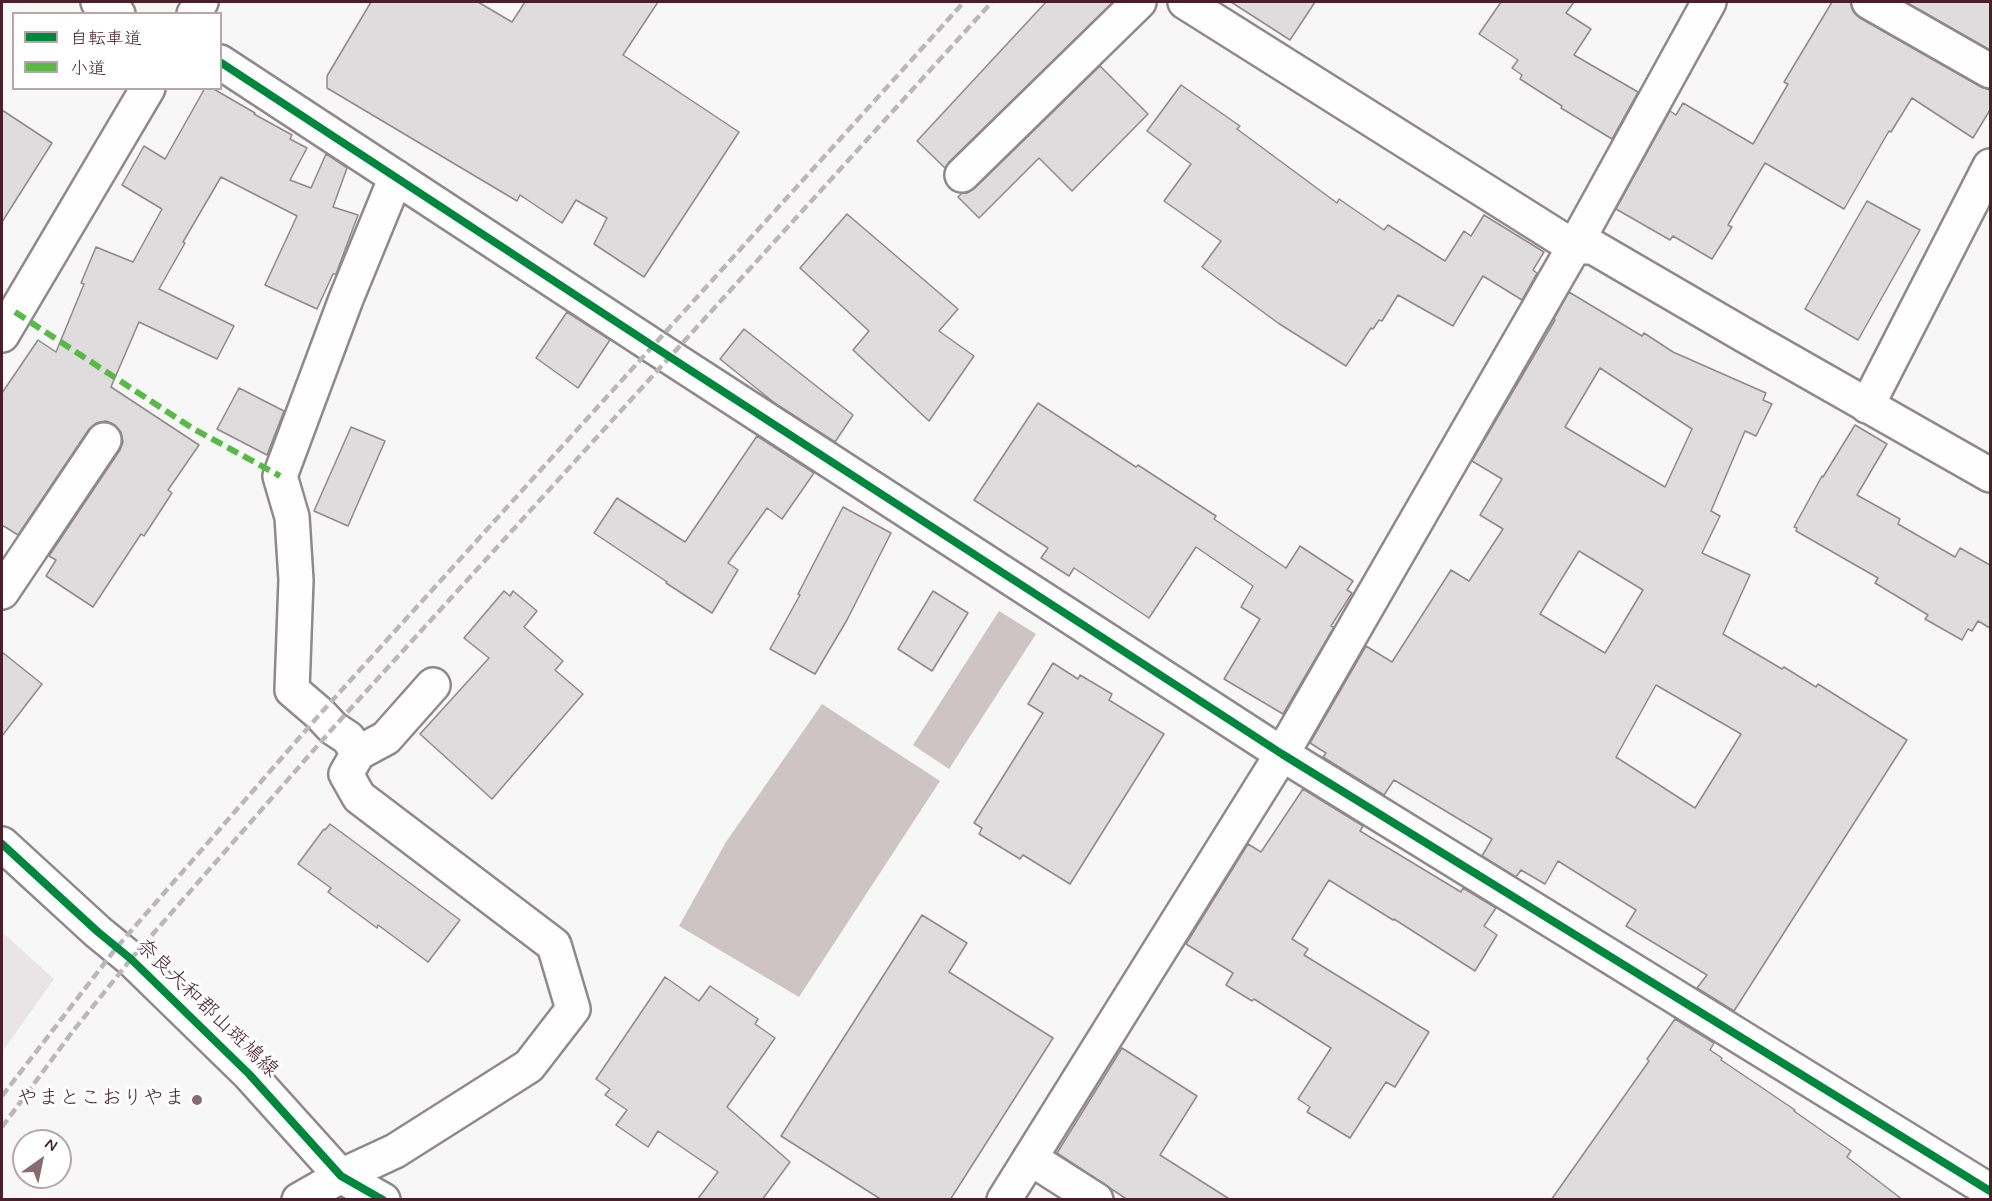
<!DOCTYPE html>
<meta charset="utf-8">
<style>
body{margin:0}
#map{position:relative;width:1992px;height:1201px;overflow:hidden;background:#f7f7f7;font-family:Mynerve,"Klee One",sans-serif}
canvas{display:block}
.frame{position:absolute;inset:0;border:3px solid #4a1f2b;pointer-events:none}
.legend{position:absolute;left:12px;top:12px;width:210px;height:78px;box-sizing:border-box;background:#fff;border:2px solid #b7a5aa;margin:0;padding:8px 10px;list-style:none;font-size:18px;color:#4a1f2b}
.legend li{display:flex;align-items:center;gap:12px;height:30px}
.legend b{width:30px;border:2px solid #b7a5aa}
.north{position:absolute;left:12px;top:1129px;width:60px;height:60px;box-sizing:border-box;background:#fff;border:2px solid #b7a5aa;border-radius:50%;rotate:33deg;font-size:16px;font-weight:700;line-height:24px;text-align:center;color:#4a1f2b}
.north::after{content:'';display:block;margin:auto;width:21px;height:27px;background:#876b72;clip-path:polygon(50% 0,100% 100%,50% 72%,0 100%)}
</style>
<div id="map">
<canvas width="1992" height="1201"></canvas>
<div class="frame"></div>
<ul class="legend">
<li><b style="height:8px;background:#00873e"></b>自転車道</li>
<li><b style="height:8px;background:#58b947"></b>小道</li>
</ul>
<div class="north">N</div>
</div>
<script>
const c = document.querySelector('canvas').getContext('2d');
c.lineJoin = 'round';
function fillPath(path, color) {
  c.fillStyle = color;
  c.fill(path, 'evenodd');
}
function poly(rows) {
  const path = new Path2D();
  for (const r of rows) {
    path.moveTo(r[0], r[1]);
    for (let i = 2; i < r.length; i += 2) path.lineTo(r[i], r[i + 1]);
  }
  return path;
}
function stroke(path, color, width, dash) {
  c.strokeStyle = color;
  c.lineWidth = width;
  c.lineCap = dash ? 'butt' : 'round';
  c.setLineDash(dash || []);
  c.stroke(path);
}
function drawText(font, color, halo, rows, align = 'center') {
  c.font = font + ' Mynerve,"Klee One",sans-serif';
  c.lineWidth = 6;
  c.setLineDash([]);
  c.textBaseline = 'middle';
  c.strokeStyle = halo;
  c.fillStyle = color;
  for (const [text, x, y, turn = 0] of rows) {
    c.save();
    c.translate(x, y);
    c.rotate((+turn || 0) * Math.PI / 180);
    c.textAlign = isNaN(turn) ? turn : align;
    if (halo) c.strokeText(text, 0, 0);
    c.fillText(text, 0, 0);
    c.restore();
  }
}
const green = poly([
 [2,932,54,979,2,1052]
]);
const water = poly([
 [999,611,1036,634,949,769,913,745],
 [822,704,940,781,799,997,679,926,726,842]
]);
const building = poly([
 [371,2,478,2,512,22,525,2,658,2,623,55,739,132,644,277,594,244,607,218,576,200,562,223,520,195,517,201,327,88,327,76,371,2],
 [1046,2,1113,2,949,162,945,168,917,141,1046,2],
 [1231,2,1315,2,1290,40,1231,2],
 [1501,2,1574,2,1566,13,1591,29,1574,55,1638,92,1612,139,1561,108,1562,106,1520,79,1522,75,1512,68,1518,60,1479,34,1501,2],
 [1832,2,1850,2,1853,11,1860,18,1981,87,1990,90,1990,110,1973,138,1912,98,1891,132,1889,131,1844,209,1765,163,1728,225,1732,227,1712,259,1673,236,1670,240,1616,209,1670,111,1676,115,1683,103,1753,144,1788,84,1784,82,1832,2],
 [1906,2,1990,2,1990,50,1906,2],
 [1100,66,1148,114,1072,191,1039,158,979,218,958,197,962,193,967,193,975,188,1100,66],
 [1181,85,1240,126,1237,129,1337,203,1339,199,1384,230,1388,225,1445,261,1464,231,1471,236,1484,215,1544,252,1533,270,1537,273,1522,300,1483,276,1453,326,1398,295,1382,321,1379,320,1373,329,1371,328,1346,366,1278,323,1202,267,1221,241,1164,201,1191,164,1147,131,1181,85],
 [205,88,212,88,255,113,254,114,292,135,290,139,307,148,290,180,311,188,326,154,347,168,333,207,358,215,336,274,333,274,317,309,265,285,297,216,221,177,183,242,185,243,159,289,234,326,217,359,139,322,111,387,199,445,168,490,172,493,144,536,141,534,93,607,46,576,56,560,49,556,120,450,123,442,121,432,115,425,106,421,96,423,89,429,18,535,2,525,2,393,38,340,56,352,84,284,81,283,96,247,133,262,162,209,122,185,144,146,165,159,205,88],
 [2,110,52,143,2,222,2,110],
 [1867,201,1920,230,1858,340,1805,309,1867,201],
 [847,214,958,309,939,331,974,356,929,421,853,350,869,331,800,268,847,214],
 [1569,292,1642,336,1644,333,1673,352,1766,393,1763,400,1772,404,1756,436,1745,431,1711,511,1720,516,1702,553,1750,575,1723,634,1782,669,1784,667,1816,687,1818,684,1907,740,1734,1011,1697,988,1707,975,1626,926,1636,910,1558,861,1545,884,1521,870,1516,877,1482,856,1492,839,1394,780,1384,795,1323,757,1326,753,1310,743,1366,646,1392,662,1451,570,1469,581,1503,529,1480,515,1502,479,1472,461,1555,320,1554,319,1569,292],
 [1600,368,1692,429,1665,487,1565,427,1600,368],
 [1579,551,1643,590,1605,653,1540,614,1579,551],
 [1656,685,1741,734,1695,808,1616,757,1656,685],
 [567,312,610,340,578,388,536,358,567,312],
 [744,329,853,415,835,442,776,404,720,359,744,329],
 [239,388,284,411,267,455,217,429,239,388],
 [1038,403,1136,467,1138,465,1216,516,1214,519,1286,568,1300,546,1353,581,1347,590,1352,593,1331,626,1334,627,1283,714,1224,679,1260,619,1241,607,1253,586,1196,547,1149,618,1074,568,1069,576,1041,558,1048,548,974,500,1038,403],
 [1855,425,1887,444,1857,495,1900,519,1898,524,1955,557,1960,548,1990,565,1990,628,1978,621,1972,631,1968,629,1962,640,1925,619,1928,615,1875,583,1878,578,1796,531,1797,528,1794,527,1822,476,1823,477,1855,425],
 [351,427,385,441,348,526,314,511,351,427],
 [757,436,814,473,782,519,767,508,728,563,738,570,712,613,666,583,667,582,594,533,617,498,685,542,757,436],
 [843,507,891,533,847,620,815,674,770,649,800,595,798,594,843,507],
 [504,591,510,596,513,591,537,611,524,627,563,661,555,670,583,694,492,799,420,734,489,658,464,638,504,591],
 [933,591,968,613,932,671,898,649,933,591],
 [2,652,42,684,2,736,2,652],
 [1053,663,1078,679,1080,675,1112,694,1109,700,1164,734,1070,884,1023,855,1020,859,979,834,982,828,974,823,1043,713,1028,704,1053,663],
 [1303,789,1363,826,1360,831,1461,892,1463,888,1496,908,1484,926,1497,935,1475,971,1394,919,1393,920,1329,880,1292,939,1308,949,1304,955,1429,1032,1395,1087,1386,1082,1350,1138,1307,1112,1310,1107,1298,1099,1331,1048,1254,999,1252,1001,1226,985,1233,973,1186,944,1248,844,1261,852,1303,789],
 [330,824,460,920,428,962,378,925,377,928,328,892,331,888,298,864,324,829,325,830,330,824],
 [922,915,967,943,949,972,1053,1038,950,1200,882,1200,781,1136,922,915],
 [665,977,699,1001,710,986,758,1019,755,1024,775,1038,727,1107,790,1162,762,1200,697,1200,718,1172,658,1131,648,1147,616,1125,627,1110,605,1095,610,1089,596,1079,665,977],
 [1675,1019,1714,1043,1710,1050,1722,1058,1721,1060,1795,1110,1794,1111,1851,1151,1847,1157,1903,1200,1551,1200,1649,1061,1647,1059,1675,1019],
 [1122,1048,1197,1096,1160,1155,1231,1200,1128,1200,1057,1153,1122,1048]
]);
const minor = poly([
 [98,2,118,14],
 [1185,2,1574,247,1593,247,1744,335,1990,475],
 [1869,2,1990,71],
 [194,14,201,2],
 [220,62,653,346,1282,754,1990,1191],
 [962,175,1139,2],
 [2,335,148,88],
 [1867,406,1990,166],
 [2,592,104,440],
 [358,753,386,738,433,685],
 [1030,1158,1096,1200],
 [299,1200,341,1176,395,1151,529,1066,573,1009,554,945,359,797,346,774,358,753,348,738,333,728,320,714,292,690,296,580,292,517,280,476,346,299,396,177],
 [1004,1200,1282,754,1574,247,1709,2]
]);
const major = poly([
 [2,844,98,932,131,959,249,1074,341,1176,383,1200]
]);
const rail = poly([
 [2,1096,117,947,320,714,964,2],
 [2,1127,73,1031,131,959,333,728,992,2]
]);
const quiet = poly([
 [15,312,192,428,280,476]
]);
const cycleway = poly([
 [220,62,653,346,1282,754,1990,1191],
 [2,844,98,932,131,959,249,1074,341,1176,383,1200]
]);
const markers = [
 [197,1100,6,"#876b72"]
];
const streetNames = [
 ["奈良大和郡山斑鳩線",206,1009,44]
];
const poiNames = [
 ["やまとこおりやま",185,1100]
];
fillPath(green, '#e9e5e6');
fillPath(water, '#cec3c5');
fillPath(building, '#dedcdc');
stroke(building, '#90888a', 1.5);
stroke(minor, '#90888a', 38);
stroke(major, '#90888a', 38);
stroke(minor, '#fefefe', 33);
stroke(major, '#fefefe', 33);
stroke(rail, '#bcb6b8', 4.5, [9, 4.5]);
stroke(quiet, '#58b947', 6, [12, 6]);
stroke(cycleway, '#00873e', 8);
for (const [x, y, r, color] of markers) {
  const dot = new Path2D();
  dot.arc(x, y, r, 0, 2 * Math.PI);
  c.fillStyle = color;
  c.fill(dot);
  stroke(dot, '#fff', 2);
}
drawText('21px', '#4a1f2b', '#fff', streetNames);
drawText('21px', '#4a1f2b', '#fff', poiNames, 'right');
</script>
